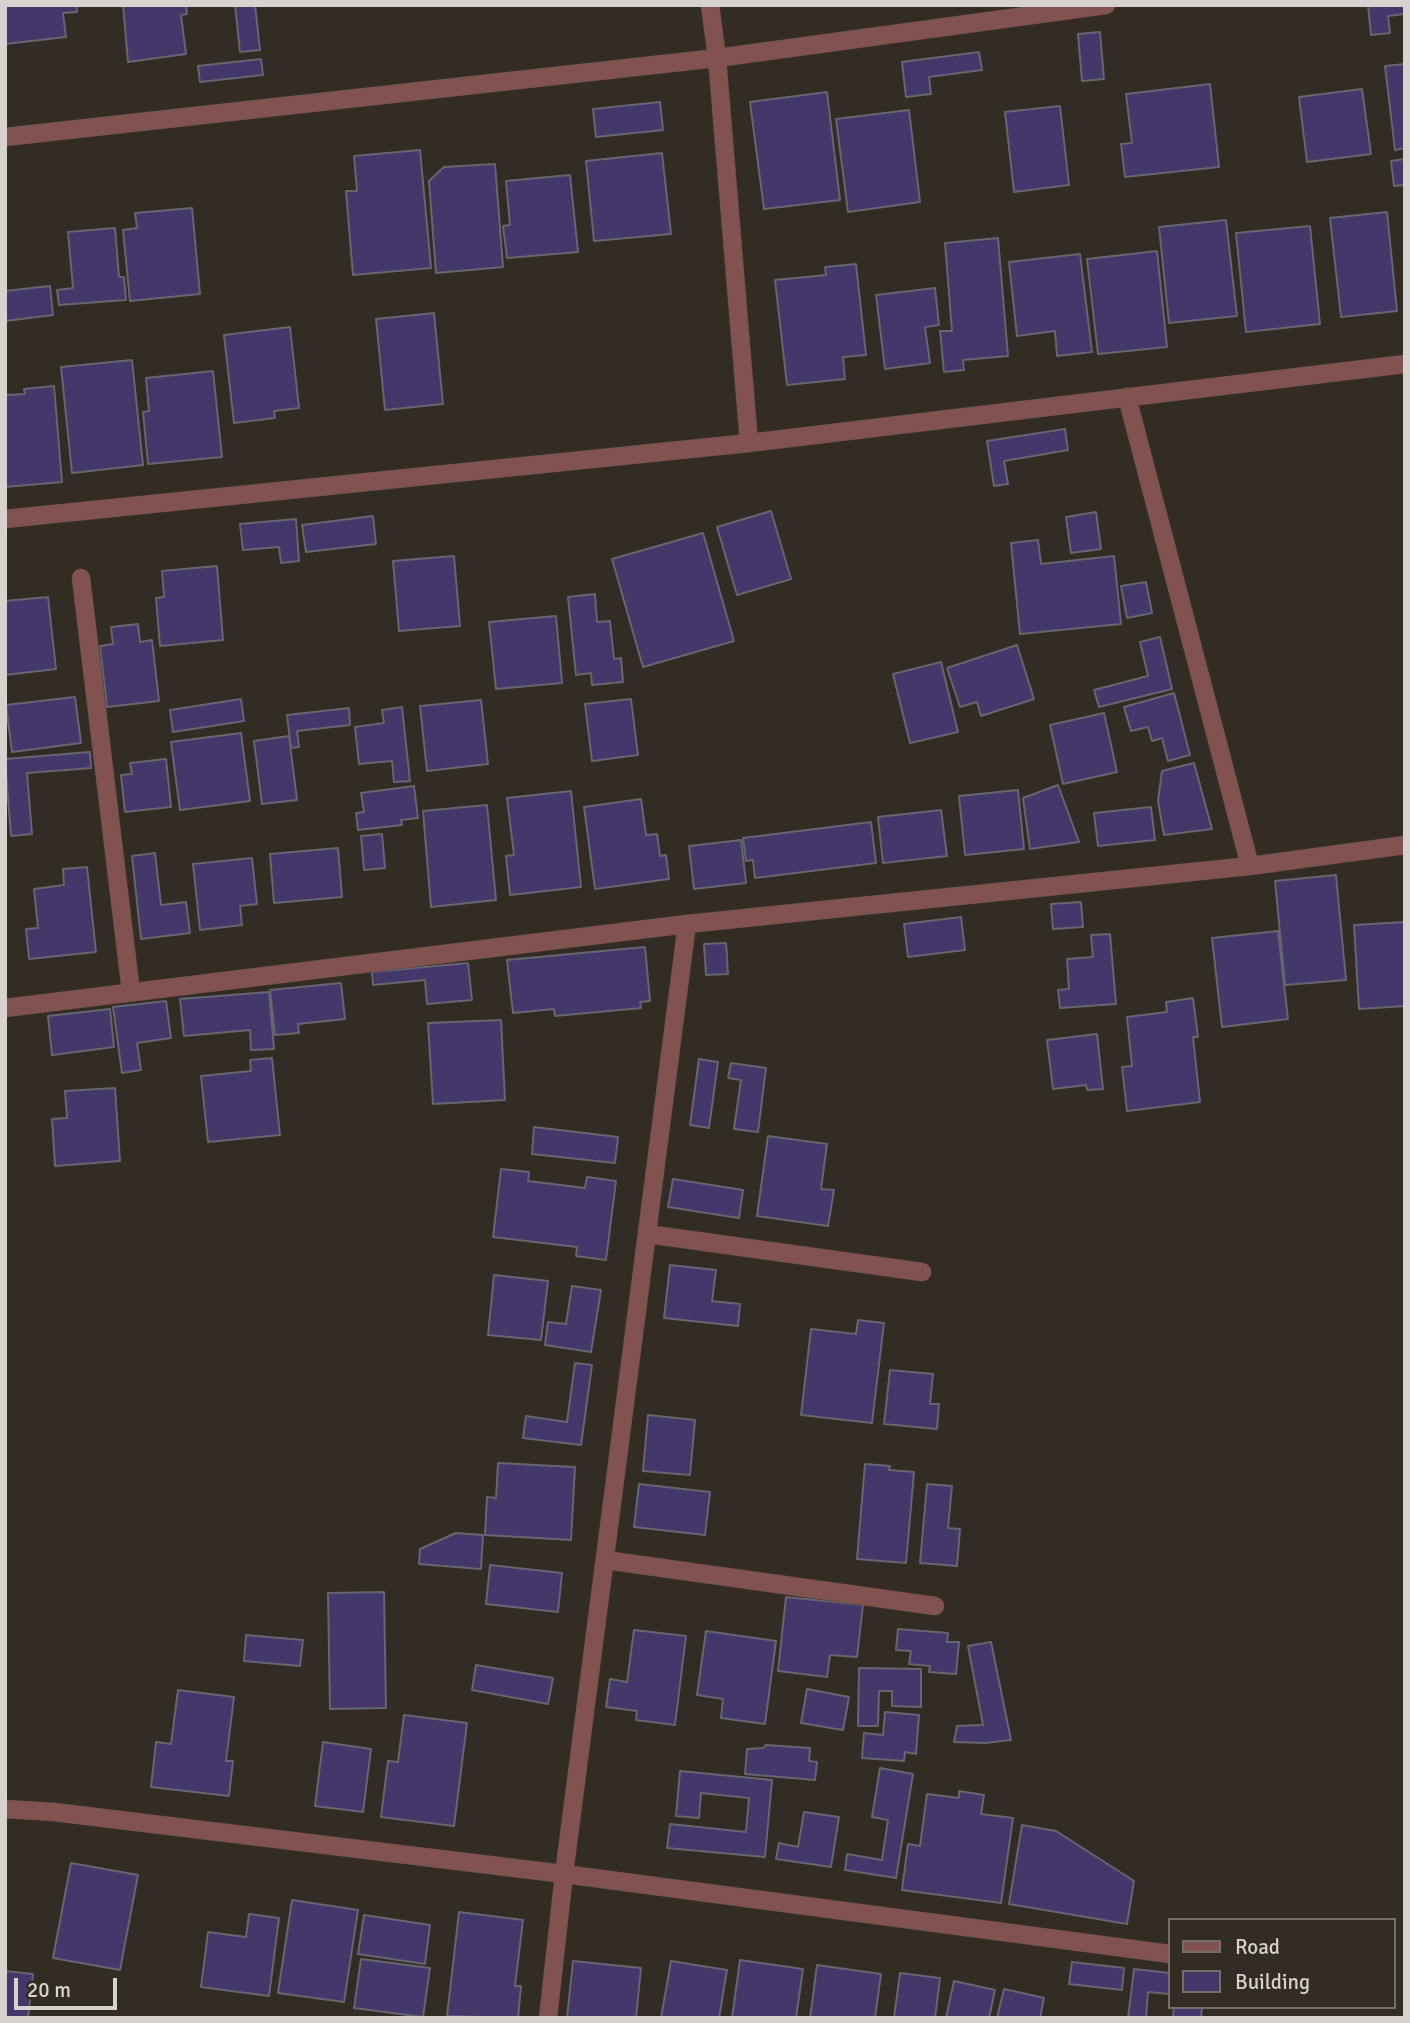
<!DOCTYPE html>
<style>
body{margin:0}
#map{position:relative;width:1410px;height:2023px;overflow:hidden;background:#332c25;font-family:Signika,sans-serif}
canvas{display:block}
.frame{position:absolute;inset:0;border:7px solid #d7d2ce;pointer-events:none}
.legend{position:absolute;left:1168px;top:1918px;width:228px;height:91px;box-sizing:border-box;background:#332c25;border:2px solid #756e69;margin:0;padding:9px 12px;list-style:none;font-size:21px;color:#d7d2ce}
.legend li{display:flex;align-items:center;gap:14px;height:35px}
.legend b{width:35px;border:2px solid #756e69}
.scale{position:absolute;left:14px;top:1978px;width:103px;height:32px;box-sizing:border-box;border:4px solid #d7d2ce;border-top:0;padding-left:9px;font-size:21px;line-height:24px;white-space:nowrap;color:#d7d2ce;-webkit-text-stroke:5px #332c25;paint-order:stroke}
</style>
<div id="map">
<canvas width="1410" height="2023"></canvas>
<div class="frame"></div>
<ul class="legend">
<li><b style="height:9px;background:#825250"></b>Road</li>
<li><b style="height:19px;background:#44376a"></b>Building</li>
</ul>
<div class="scale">20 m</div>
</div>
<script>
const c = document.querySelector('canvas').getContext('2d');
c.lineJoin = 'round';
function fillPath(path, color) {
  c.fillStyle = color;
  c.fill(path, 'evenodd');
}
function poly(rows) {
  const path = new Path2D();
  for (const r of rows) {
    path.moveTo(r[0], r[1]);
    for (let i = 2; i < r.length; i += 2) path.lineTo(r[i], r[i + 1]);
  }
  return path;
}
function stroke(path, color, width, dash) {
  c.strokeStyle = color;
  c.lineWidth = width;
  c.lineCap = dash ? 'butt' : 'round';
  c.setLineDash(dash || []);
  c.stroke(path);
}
const building = poly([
 [5,5,76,5,77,12,63,13,66,37,5,44,5,5],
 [123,5,186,5,187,14,181,15,186,54,128,62,123,5],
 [235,5,255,5,260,50,240,52,235,5],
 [1368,5,1405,5,1405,14,1388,16,1390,33,1371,35,1368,5],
 [1100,32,1104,79,1082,81,1078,34,1100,32],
 [979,52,982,70,929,77,931,94,906,97,902,62,979,52],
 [261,59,263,75,200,82,198,66,261,59],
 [1405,64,1405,148,1395,150,1385,66,1405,64],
 [1210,84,1219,167,1125,177,1121,144,1132,143,1126,94,1210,84],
 [1362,89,1371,154,1307,162,1299,97,1362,89],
 [827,92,840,200,764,209,750,102,827,92],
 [660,102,663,130,596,137,593,109,660,102],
 [1060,106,1069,185,1014,192,1005,112,1060,106],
 [909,110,920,202,848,212,836,119,909,110],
 [420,150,431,268,353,275,346,191,357,191,354,156,420,150],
 [662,153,671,234,594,241,586,161,662,153],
 [1405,159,1405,185,1394,186,1391,161,1405,159],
 [495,164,503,267,436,273,429,181,444,167,495,164],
 [570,175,578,252,507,258,503,226,510,225,506,181,570,175],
 [192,208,200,294,130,301,123,230,137,228,135,213,192,208],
 [1387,212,1397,311,1341,317,1330,218,1387,212],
 [1226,220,1237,316,1169,323,1159,227,1226,220],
 [1310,226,1320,324,1246,332,1236,233,1310,226],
 [115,228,119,277,124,277,126,300,59,305,57,290,73,288,68,232,115,228],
 [998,238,1008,356,963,360,964,370,944,372,940,331,952,331,945,243,998,238],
 [1157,251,1167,347,1098,354,1087,259,1157,251],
 [1080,254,1092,352,1057,356,1055,331,1017,336,1009,262,1080,254],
 [856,264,866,355,843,357,845,379,787,385,775,280,826,275,825,267,856,264],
 [50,286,53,315,5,321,5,291,50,286],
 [935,288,939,325,925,327,930,363,885,369,876,295,935,288],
 [434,313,443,404,385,410,376,319,434,313],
 [290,327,299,408,274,411,275,418,234,423,224,335,290,327],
 [132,360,143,465,72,473,61,367,132,360],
 [213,371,222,457,148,464,143,412,149,411,146,378,213,371],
 [54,386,62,482,5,487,5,395,25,394,24,389,54,386],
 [1065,429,1068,450,1004,461,1008,484,994,486,987,441,1065,429],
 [771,511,791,579,737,595,717,527,771,511],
 [1096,512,1101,549,1071,553,1066,517,1096,512],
 [373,516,376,544,306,552,302,525,373,516],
 [296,519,299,561,281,563,279,547,243,550,240,524,296,519],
 [703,533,734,641,643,667,612,559,703,533],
 [1038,540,1041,564,1114,556,1121,624,1020,634,1011,543,1038,540],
 [454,556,460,626,399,631,393,561,454,556],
 [217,566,223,640,160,646,156,598,164,597,162,571,217,566],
 [1146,582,1152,613,1127,618,1121,586,1146,582],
 [595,594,597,622,610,621,614,659,621,658,623,682,592,685,591,673,576,675,568,597,595,594],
 [48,597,56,669,5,675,5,601,48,597],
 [556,616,562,683,496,689,489,622,556,616],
 [138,624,140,642,152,640,159,701,107,707,100,646,113,644,111,627,138,624],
 [1160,637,1172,689,1099,707,1094,690,1148,676,1140,642,1160,637],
 [1017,645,1034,699,981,716,977,702,960,707,947,668,1017,645],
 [941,662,958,732,910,743,893,674,941,662],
 [1174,693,1190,755,1168,761,1162,738,1152,741,1148,727,1131,731,1124,707,1174,693],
 [75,697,81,743,12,752,6,705,75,697],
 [241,699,244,721,173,732,170,710,241,699],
 [631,699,638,755,592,761,585,704,631,699],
 [481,700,488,764,427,771,420,706,481,700],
 [402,707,410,781,394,782,392,761,359,764,355,727,384,723,382,710,402,707],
 [349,708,350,725,297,731,299,747,291,748,287,715,349,708],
 [1104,713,1117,772,1063,784,1050,725,1104,713],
 [241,733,250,801,180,810,171,742,241,733],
 [289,736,297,800,262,804,254,741,289,736],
 [90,752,91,768,27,773,32,834,11,836,5,759,90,752],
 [166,759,171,807,125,812,121,775,132,774,130,763,166,759],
 [1194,763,1212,829,1164,835,1158,801,1162,771,1194,763],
 [1058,785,1079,842,1030,849,1023,798,1058,785],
 [414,786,418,818,401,820,402,825,358,830,356,813,364,812,361,793,414,786],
 [1018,790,1024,849,965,855,959,796,1018,790],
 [571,791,581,887,510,895,506,856,514,855,507,798,571,791],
 [641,799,646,835,657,834,660,856,666,855,669,879,595,889,584,807,641,799],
 [487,805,496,900,431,907,423,811,487,805],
 [1151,807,1155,840,1098,846,1094,813,1151,807],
 [941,810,947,856,883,863,878,817,941,810],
 [871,822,876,863,755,878,753,860,746,861,743,838,871,822],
 [382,834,385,868,364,870,361,836,382,834],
 [741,840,746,883,694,889,689,846,741,840],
 [338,848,342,897,274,903,270,854,338,848],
 [155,853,161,905,186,902,190,933,141,939,132,856,155,853],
 [252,858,257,904,240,906,242,925,200,930,193,864,252,858],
 [87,867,96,952,29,959,26,929,38,928,34,889,64,885,63,869,87,867],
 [1336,875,1346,980,1285,985,1275,881,1336,875],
 [1081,902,1083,927,1053,929,1051,904,1081,902],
 [961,917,965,950,908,957,904,924,961,917],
 [1405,922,1405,1006,1359,1009,1354,925,1405,922],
 [1278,931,1288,1019,1222,1027,1212,938,1278,931],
 [1110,934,1116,1004,1060,1008,1058,990,1069,989,1067,959,1093,957,1091,935,1110,934],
 [726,943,728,974,706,975,704,944,726,943],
 [645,947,650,1001,640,1002,641,1008,555,1016,554,1009,513,1013,507,960,645,947],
 [468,963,472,1000,427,1004,425,980,373,985,372,972,468,963],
 [341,983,345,1019,298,1024,299,1033,275,1035,270,990,341,983],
 [269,992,274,1049,251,1050,250,1030,184,1036,180,999,269,992],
 [1193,998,1198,1037,1193,1037,1200,1102,1127,1111,1122,1067,1132,1066,1127,1017,1167,1012,1166,1002,1193,998],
 [166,1001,171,1038,137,1043,141,1070,122,1073,113,1007,166,1001],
 [110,1009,114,1047,52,1055,48,1016,110,1009],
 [501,1020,505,1100,433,1104,428,1023,501,1020],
 [1097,1034,1103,1089,1087,1090,1086,1085,1053,1089,1047,1040,1097,1034],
 [272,1058,280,1135,208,1142,201,1076,251,1071,250,1060,272,1058],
 [699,1059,718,1062,709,1128,690,1125,699,1059],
 [731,1063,766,1068,758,1132,734,1129,741,1080,728,1078,731,1063],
 [115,1088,120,1161,55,1166,52,1119,67,1118,65,1091,115,1088],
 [534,1127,618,1137,615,1163,532,1154,534,1127],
 [768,1136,827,1144,821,1189,834,1190,828,1226,757,1216,768,1136],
 [501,1169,529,1172,528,1181,585,1188,587,1177,616,1181,606,1260,576,1256,577,1247,493,1237,501,1169],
 [673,1179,743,1190,739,1218,668,1207,673,1179],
 [670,1265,716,1270,712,1301,740,1304,738,1326,664,1318,670,1265],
 [494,1275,548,1281,541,1340,488,1335,494,1275],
 [572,1286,601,1290,591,1352,545,1345,548,1322,566,1324,572,1286],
 [858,1320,884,1323,872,1423,801,1415,811,1329,856,1334,858,1320],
 [575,1363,592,1365,581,1445,523,1438,526,1416,567,1422,575,1363],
 [890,1370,933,1374,930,1404,939,1404,937,1429,884,1424,890,1370],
 [648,1415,695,1420,690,1475,643,1471,648,1415],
 [498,1463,575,1467,571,1540,485,1535,487,1497,496,1498,498,1463],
 [865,1464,890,1466,889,1470,914,1472,906,1563,857,1559,865,1464],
 [639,1484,710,1492,705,1535,634,1527,639,1484],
 [927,1484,952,1486,948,1528,960,1529,957,1566,920,1563,927,1484],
 [456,1533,483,1535,481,1569,419,1564,420,1549,456,1533],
 [490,1565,562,1573,558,1612,486,1604,490,1565],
 [384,1592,386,1708,330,1709,328,1593,384,1592],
 [786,1597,863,1605,857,1657,830,1655,827,1677,778,1671,786,1597],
 [898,1629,948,1633,947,1642,959,1642,956,1674,929,1672,930,1666,909,1664,911,1651,896,1650,898,1629],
 [634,1630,686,1636,675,1725,636,1720,637,1711,606,1707,610,1679,627,1682,634,1630],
 [706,1631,776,1641,765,1724,721,1718,723,1699,697,1695,706,1631],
 [246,1635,303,1640,300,1666,244,1661,246,1635],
 [991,1642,1011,1740,985,1743,954,1742,957,1726,983,1725,968,1646,991,1642],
 [476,1665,553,1678,548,1704,472,1690,476,1665],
 [859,1668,921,1669,921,1707,892,1706,892,1691,879,1691,878,1726,858,1726,859,1668],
 [807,1689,849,1697,843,1730,801,1723,807,1689],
 [178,1690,234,1697,226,1761,233,1761,229,1796,151,1787,156,1742,171,1744,178,1690],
 [885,1712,919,1715,916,1754,905,1752,904,1761,862,1758,864,1733,883,1735,885,1712],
 [404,1715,467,1723,454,1826,381,1817,388,1761,398,1762,404,1715],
 [323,1742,371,1749,363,1812,315,1806,323,1742],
 [766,1745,810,1748,809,1761,817,1762,815,1780,745,1774,747,1749,763,1748,766,1745],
 [880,1768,913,1774,896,1878,845,1870,847,1854,882,1860,888,1820,872,1817,880,1768],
 [680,1771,772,1780,765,1857,667,1848,670,1824,746,1832,749,1798,701,1793,699,1818,676,1816,680,1771],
 [959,1791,984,1795,981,1814,1013,1818,1001,1903,902,1890,908,1844,920,1846,927,1794,959,1798,959,1791],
 [804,1812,839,1817,831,1867,776,1859,779,1843,798,1847,804,1812],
 [1022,1825,1056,1831,1134,1881,1127,1924,1009,1904,1022,1825],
 [71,1863,138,1875,120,1970,53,1958,71,1863],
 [292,1900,358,1910,344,2002,278,1993,292,1900],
 [459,1912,523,1920,515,1986,521,1986,518,2018,447,2016,459,1912],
 [249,1914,279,1918,269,1996,201,1987,208,1932,246,1937,249,1914],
 [364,1915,430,1925,425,1964,358,1954,364,1915],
 [361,1959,430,1968,423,2017,354,2008,361,1959],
 [740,1960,803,1969,796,2018,732,2018,740,1960],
 [573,1961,641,1968,636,2018,567,2018,573,1961],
 [671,1961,727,1970,719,2018,661,2018,671,1961],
 [1072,1962,1124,1968,1122,1990,1069,1984,1072,1962],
 [817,1965,881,1974,875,2018,810,2018,817,1965],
 [1134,1969,1170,1973,1170,1994,1148,1992,1146,2018,1128,2018,1134,1969],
 [5,1971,33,1974,28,2018,5,2018,5,1971],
 [900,1973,940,1978,935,2018,894,2018,900,1973],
 [954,1981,995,1990,989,2018,946,2018,954,1981],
 [1004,1989,1044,1998,1040,2018,997,2018,1004,1989],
 [1174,2007,1202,2007,1201,2018,1173,2018,1174,2007]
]);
const minor = poly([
 [710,5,717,58,749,443],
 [5,137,717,58,1106,5],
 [1127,397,1250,866],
 [5,519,749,443,1405,364],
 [81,578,131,992],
 [5,1008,687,924,1250,866,1405,845],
 [647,1234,922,1272],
 [605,1560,935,1606],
 [5,1809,54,1812,564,1874,1170,1954],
 [548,2018,564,1874,687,924]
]);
fillPath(building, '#44376a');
stroke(building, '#67656f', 2);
stroke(minor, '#4d4740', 19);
stroke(minor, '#825250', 18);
</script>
